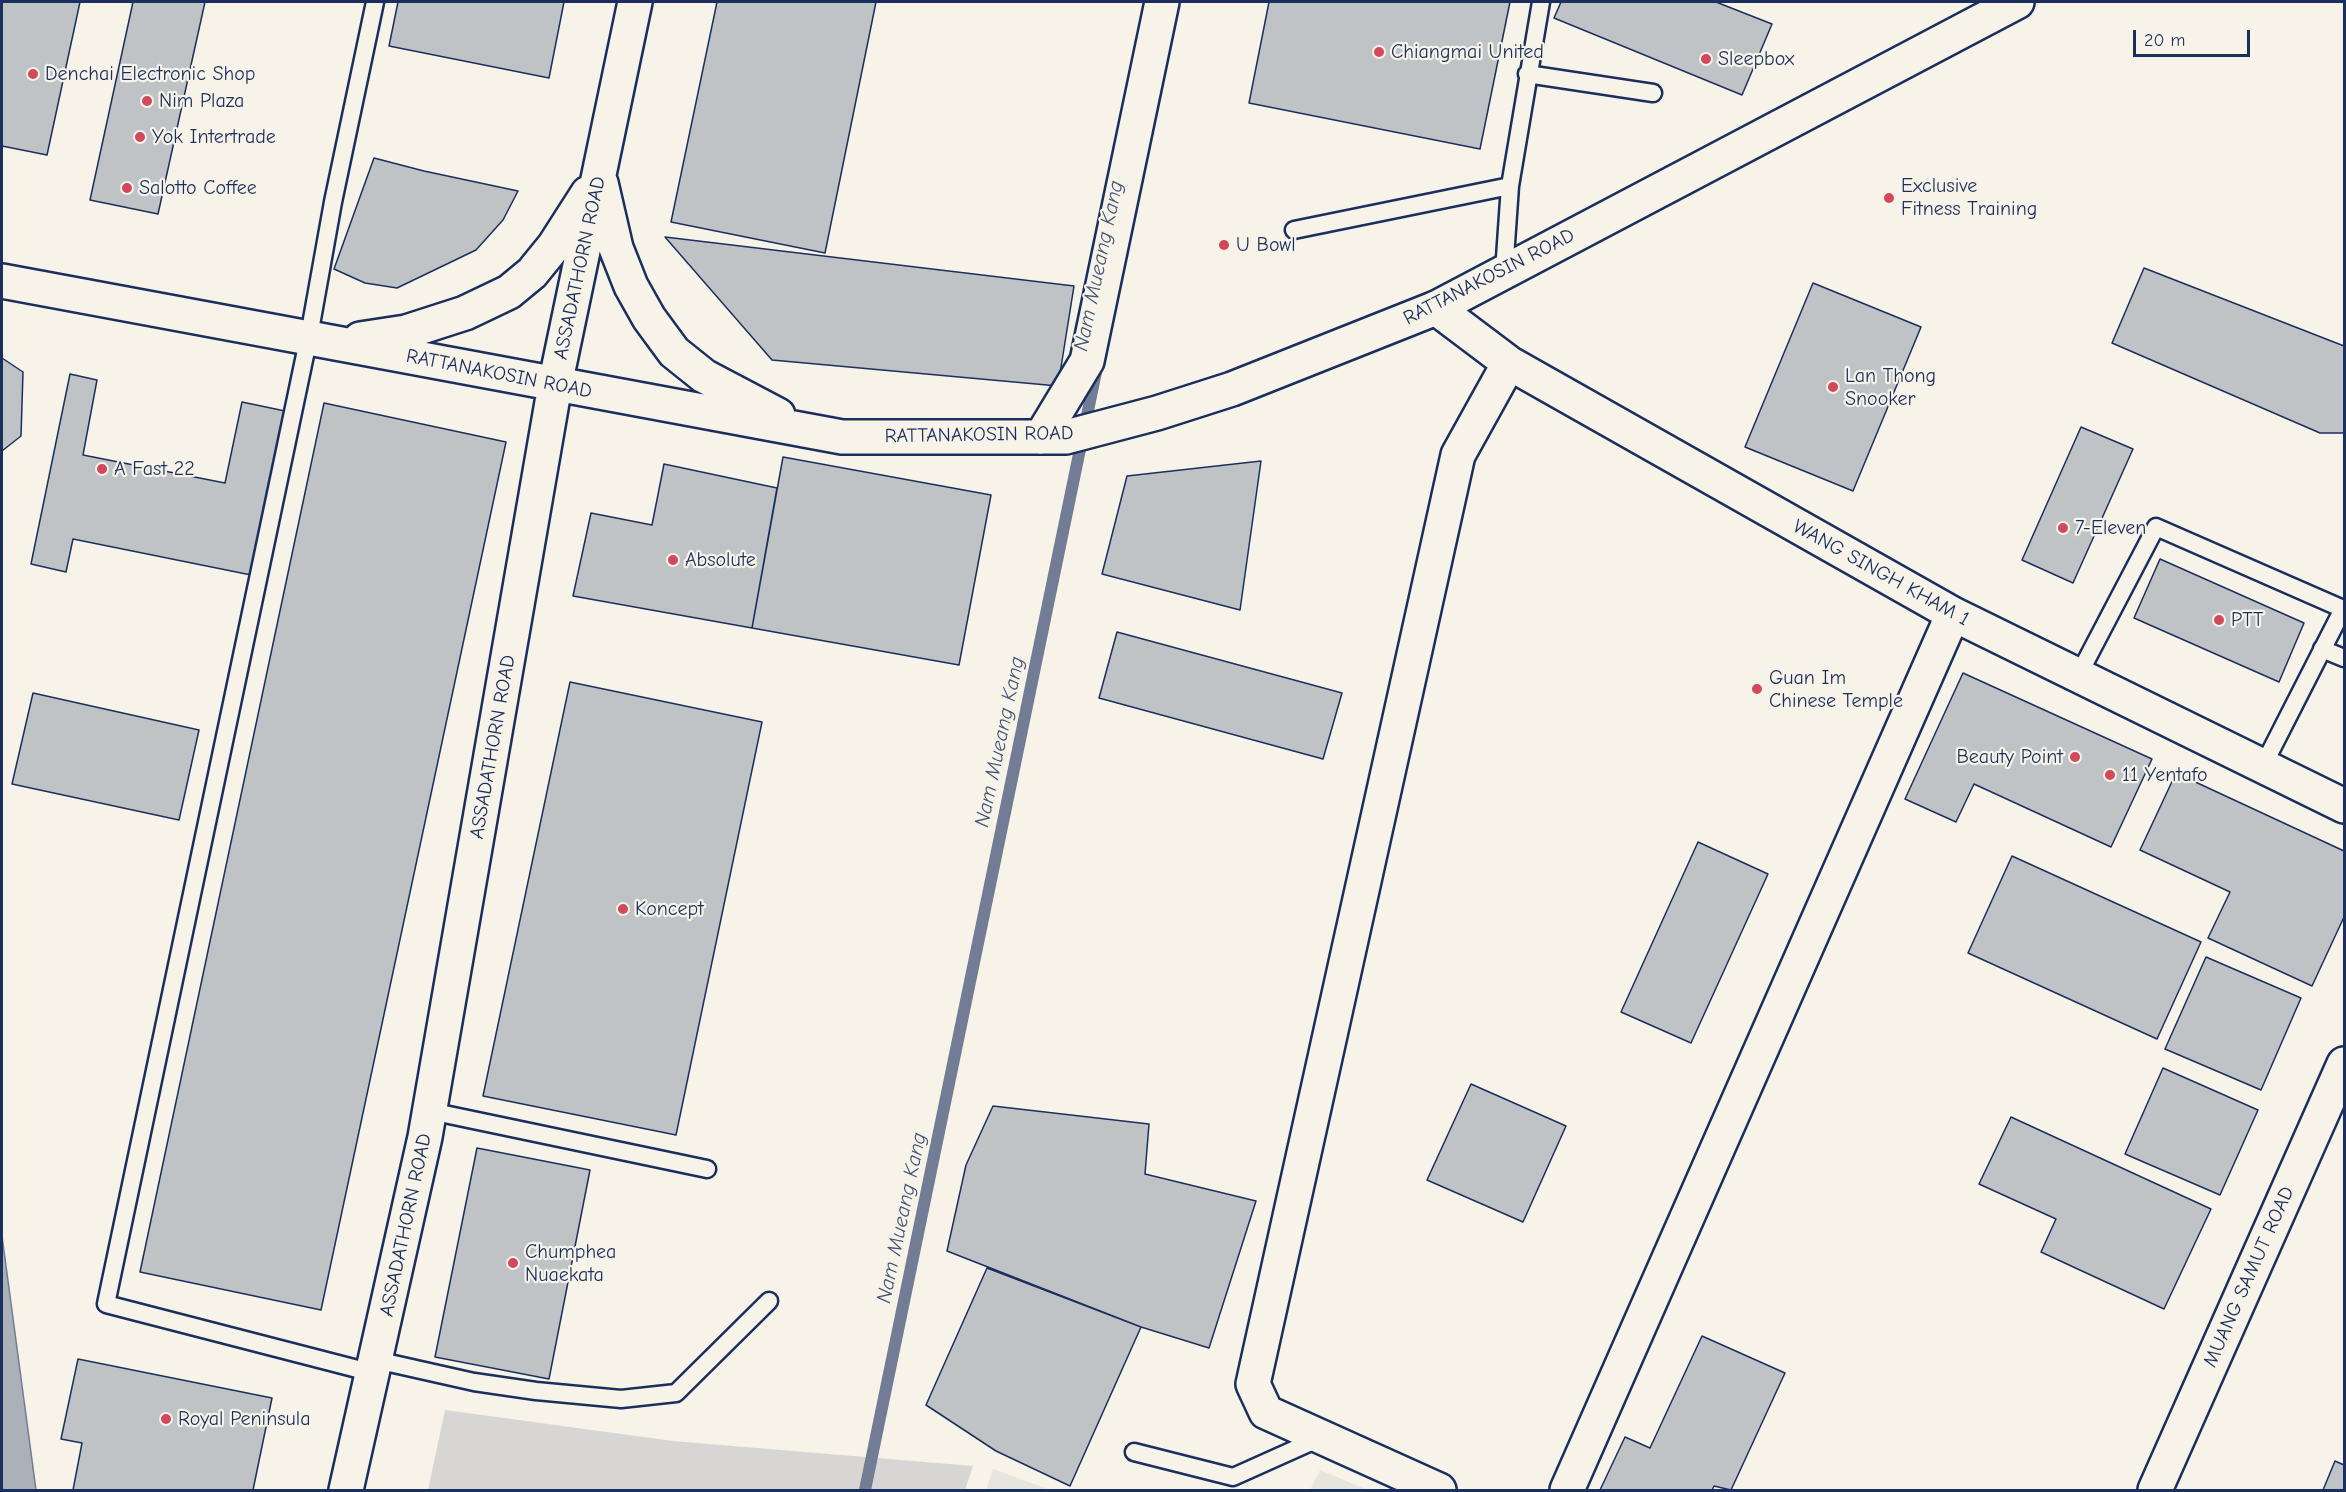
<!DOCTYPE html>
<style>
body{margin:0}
#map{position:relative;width:2346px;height:1492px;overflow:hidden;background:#f7f3e8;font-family:"Comic Neue",sans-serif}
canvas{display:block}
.frame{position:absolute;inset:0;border:3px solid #1b2f5e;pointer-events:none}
.scale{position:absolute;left:2133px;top:30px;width:117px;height:27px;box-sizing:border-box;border:3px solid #1b2f5e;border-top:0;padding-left:8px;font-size:18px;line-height:21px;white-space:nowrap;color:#1b2f5e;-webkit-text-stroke:4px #f7f3e8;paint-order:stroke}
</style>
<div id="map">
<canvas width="2346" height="1492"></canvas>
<div class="frame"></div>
<div class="scale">20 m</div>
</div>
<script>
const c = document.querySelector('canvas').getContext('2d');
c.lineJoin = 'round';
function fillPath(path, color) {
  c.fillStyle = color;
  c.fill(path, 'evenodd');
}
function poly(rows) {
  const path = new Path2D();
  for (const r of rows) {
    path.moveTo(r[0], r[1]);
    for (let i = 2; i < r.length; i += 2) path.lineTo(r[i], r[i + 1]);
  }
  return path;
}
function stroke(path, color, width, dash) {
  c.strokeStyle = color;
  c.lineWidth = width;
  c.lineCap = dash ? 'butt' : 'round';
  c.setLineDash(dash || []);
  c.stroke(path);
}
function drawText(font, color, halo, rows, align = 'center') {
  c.font = font + ' "Comic Neue",sans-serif';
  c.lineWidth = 4.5;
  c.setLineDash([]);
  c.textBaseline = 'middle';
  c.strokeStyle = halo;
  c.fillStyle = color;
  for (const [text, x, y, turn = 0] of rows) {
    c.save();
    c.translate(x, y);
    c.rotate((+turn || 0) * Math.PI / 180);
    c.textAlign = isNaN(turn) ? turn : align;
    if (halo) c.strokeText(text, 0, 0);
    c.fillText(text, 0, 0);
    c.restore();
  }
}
const built = poly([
 [993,1469,1051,1490,986,1490],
 [1320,1470,1368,1490,1310,1490]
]);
const green = poly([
 [445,1410,673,1441,973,1466,965,1490,428,1490]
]);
const water = poly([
 [2,1236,36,1490,2,1490,2,1236]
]);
const stream = poly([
 [865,1490,1097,367]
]);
const building = poly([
 [2,2,80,2,47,155,2,146,2,2],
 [133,2,205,2,158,214,90,200,133,2],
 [398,2,564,2,549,78,389,46,398,2],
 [717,2,876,2,825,253,671,222,717,2],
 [1269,2,1510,2,1480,149,1249,103,1269,2],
 [1561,2,1716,2,1772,24,1742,95,1554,18,1561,2],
 [374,158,424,171,518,191,503,220,476,250,397,288,365,283,334,269,374,158],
 [665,237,1074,286,1058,386,772,360,665,237],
 [2144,268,2344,346,2344,433,2320,433,2112,343,2144,268],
 [1813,283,1921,327,1853,491,1745,447,1813,283],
 [2,358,23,372,21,436,2,451,2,358],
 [70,374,97,380,83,455,225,483,242,402,285,411,251,575,73,539,66,572,31,564,70,374],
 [324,403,506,442,321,1310,140,1272,324,403],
 [2081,427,2133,449,2073,583,2022,560,2081,427],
 [783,457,991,495,959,665,752,628,783,457],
 [1261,461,1240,610,1102,574,1127,476,1261,461],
 [664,464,777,488,752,628,573,596,591,513,652,525,664,464],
 [2160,559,2304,623,2279,682,2134,618,2160,559],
 [1117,632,1342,693,1323,759,1099,698,1117,632],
 [1963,673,2152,759,2111,847,1974,784,1956,822,1905,799,1963,673],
 [570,682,762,722,676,1135,483,1096,570,682],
 [33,693,199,730,179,820,12,784,33,693],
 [2176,773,2344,851,2344,917,2312,986,2208,938,2230,892,2140,850,2176,773],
 [1698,842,1768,874,1691,1043,1621,1012,1698,842],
 [2012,856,2201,942,2157,1039,1968,953,2012,856],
 [2206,957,2301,998,2261,1090,2165,1049,2206,957],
 [2163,1068,2258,1110,2220,1195,2125,1154,2163,1068],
 [1471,1084,1566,1126,1523,1222,1427,1180,1471,1084],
 [993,1106,1149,1124,1145,1174,1256,1201,1209,1348,1141,1327,947,1251,966,1165,993,1106],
 [2011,1117,2211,1209,2164,1309,2041,1252,2056,1219,1979,1184,2011,1117],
 [477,1148,590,1170,549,1379,435,1357,477,1148],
 [987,1268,1141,1327,1070,1486,996,1451,926,1405,987,1268],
 [1702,1336,1785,1373,1731,1490,1714,1486,1712,1490,1600,1490,1625,1437,1650,1448,1702,1336],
 [78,1359,272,1398,253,1490,73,1490,82,1443,61,1439,78,1359],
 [2335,1461,2344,1465,2344,1490,2323,1490,2335,1461]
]);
const service = poly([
 [1527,74,1653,93],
 [1510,186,1541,2],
 [1294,230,1510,186,1504,272],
 [2322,649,2344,658],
 [2078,676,2156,527,2343,609,2263,766],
 [430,1111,707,1169],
 [376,1360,474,1382,536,1391,621,1399,676,1393,769,1301],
 [373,1373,106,1304,309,336,333,202,375,2],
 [1134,1452,1233,1477,1320,1438]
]);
const minor = poly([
 [1436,308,1509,363,1953,614,2344,806],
 [1041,437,1087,361,1162,2],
 [1439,1490,1266,1412,1253,1384,1458,455,1509,363],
 [1567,1490,1953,614]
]);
const tertiary = poly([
 [601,183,616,248,631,286,649,318,674,352,704,376,778,415],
 [2,281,842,437,1066,437,1157,413,1232,389,1436,308,2017,2],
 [360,339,406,332,465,313,509,292,532,273,554,246,588,193],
 [346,1490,425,1137,555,385,635,2],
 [2155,1490,2344,1064]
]);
const markers = [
 [1379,52,6,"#d1495b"],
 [1706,59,6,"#d1495b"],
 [33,74,6,"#d1495b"],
 [147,101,6,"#d1495b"],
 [140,137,6,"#d1495b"],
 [127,188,6,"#d1495b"],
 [1889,198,6,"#d1495b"],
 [1224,245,6,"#d1495b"],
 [1833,387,6,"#d1495b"],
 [102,469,6,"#d1495b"],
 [2063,528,6,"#d1495b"],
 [673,560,6,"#d1495b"],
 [2219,620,6,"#d1495b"],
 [1757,689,6,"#d1495b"],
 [2075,757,6,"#d1495b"],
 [2110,775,6,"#d1495b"],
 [623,909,6,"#d1495b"],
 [513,1263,6,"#d1495b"],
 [166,1419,6,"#d1495b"]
];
const poiNames = [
 ["Chiangmai United",1391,52],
 ["Sleepbox",1718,59],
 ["Denchai Electronic Shop",45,74],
 ["Nim Plaza",159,101],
 ["Yok Intertrade",152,137],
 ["Exclusive",1901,186],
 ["Fitness Training",1901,209],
 ["Salotto Coffee",139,188],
 ["U Bowl",1236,245],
 ["Lan Thong",1845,376],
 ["Snooker",1845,399],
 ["A Fast 22",114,469],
 ["7-Eleven",2075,528],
 ["Absolute",685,560],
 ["PTT",2231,620],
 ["Guan Im",1769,678],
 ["Chinese Temple",1769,701],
 ["Beauty Point",2063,757,"right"],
 ["11 Yentafo",2122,775],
 ["Koncept",635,909],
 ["Chumphea",525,1252],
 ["Nuaekata",525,1275],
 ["Royal Peninsula",178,1419]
];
const streetNames = [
 ["ASSADATHORN ROAD",580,268,-78],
 ["RATTANAKOSIN ROAD",1489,277,-27],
 ["RATTANAKOSIN ROAD",499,374,11],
 ["RATTANAKOSIN ROAD",979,435,-1],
 ["WANG SINGH KHAM 1",1881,573,29],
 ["ASSADATHORN ROAD",493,747,-80],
 ["ASSADATHORN ROAD",406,1225,-78],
 ["MUANG SAMUT ROAD",2249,1277,-66]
];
const waterNames = [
 ["Nam Mueang Kang",1099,266,-78],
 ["Nam Mueang Kang",1000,742,-78],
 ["Nam Mueang Kang",902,1218,-78]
];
fillPath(built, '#e6e5de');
fillPath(green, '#d7d6d4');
fillPath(water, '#acb0b9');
stroke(water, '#727c95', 1.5);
stroke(stream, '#727c95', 12);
fillPath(building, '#c0c3c5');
stroke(building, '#1b2f5e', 1.5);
stroke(service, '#1b2f5e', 21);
stroke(minor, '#1b2f5e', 38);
stroke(tertiary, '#1b2f5e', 38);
stroke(service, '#f7f3e8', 16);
stroke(minor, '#f7f3e8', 33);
stroke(tertiary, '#f7f3e8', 33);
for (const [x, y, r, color] of markers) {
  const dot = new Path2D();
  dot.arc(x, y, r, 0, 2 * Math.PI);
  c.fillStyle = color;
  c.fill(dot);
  stroke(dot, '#f7f3e8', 2);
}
drawText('20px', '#1b2f5e', '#f7f3e8', poiNames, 'left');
drawText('20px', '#1b2f5e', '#f7f3e8', streetNames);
drawText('italic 21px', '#465679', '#f7f3e8', waterNames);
</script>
